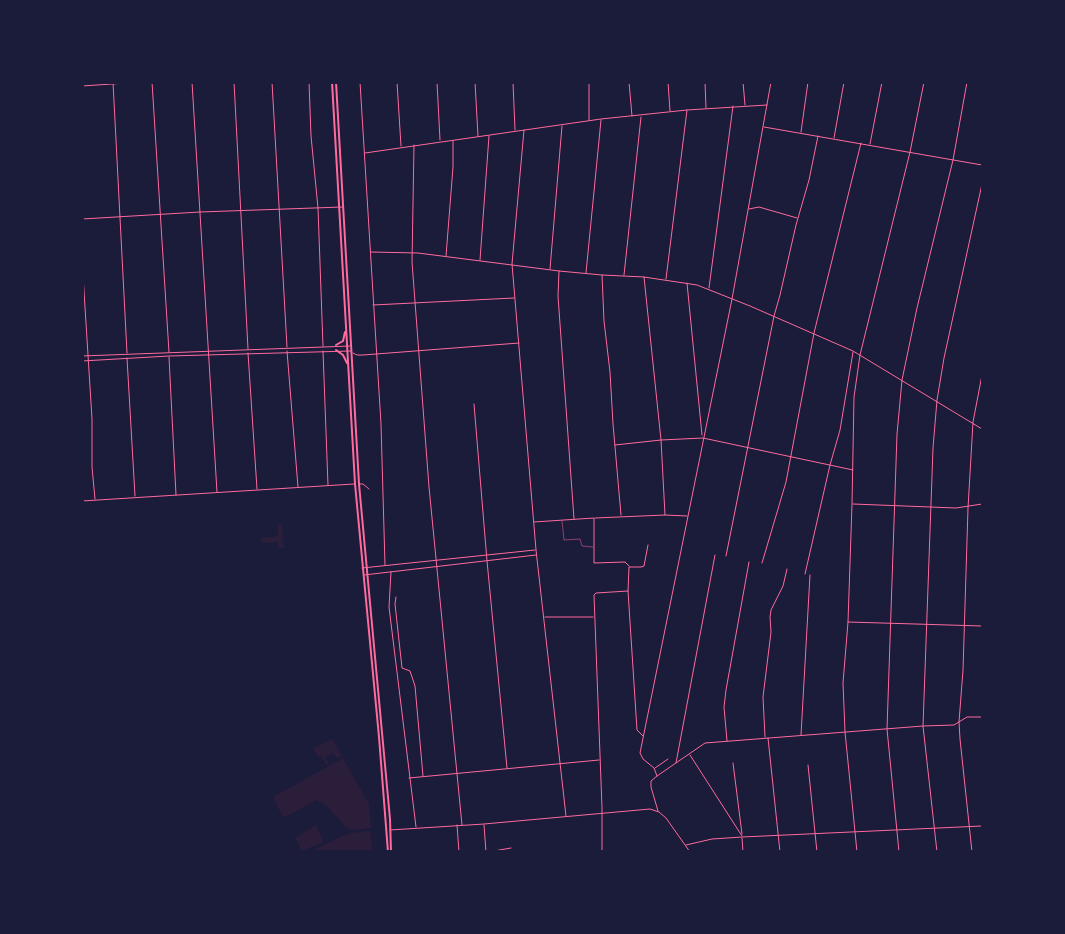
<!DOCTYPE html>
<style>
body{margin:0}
#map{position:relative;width:1065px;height:934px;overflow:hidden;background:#1b1b3a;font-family:"Golos Text",sans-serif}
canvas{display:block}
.frame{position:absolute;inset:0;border:84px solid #1b1b3a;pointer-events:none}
</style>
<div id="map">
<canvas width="1065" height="934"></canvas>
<div class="frame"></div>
</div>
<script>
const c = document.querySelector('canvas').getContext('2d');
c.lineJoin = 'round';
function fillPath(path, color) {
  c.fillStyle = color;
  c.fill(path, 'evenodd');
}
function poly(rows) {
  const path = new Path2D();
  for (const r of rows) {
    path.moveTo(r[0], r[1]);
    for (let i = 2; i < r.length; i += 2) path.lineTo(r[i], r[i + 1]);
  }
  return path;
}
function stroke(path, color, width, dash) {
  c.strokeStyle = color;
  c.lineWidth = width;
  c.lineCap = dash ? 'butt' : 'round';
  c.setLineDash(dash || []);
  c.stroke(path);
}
const green = poly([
 [278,524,282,524,284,548,278,548,278,542,262,543,261,538,278,536],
 [333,739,342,756,336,758,333,753,326,757,329,764,326,765,321,756,318,757,314,750,314,748],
 [343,758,369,804,371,828,351,830,346,828,328,807,317,800,285,817,282,816,273,797],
 [316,825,324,842,302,851,295,838],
 [369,831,371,833,372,851,312,851,342,836,351,833]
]);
const service = poly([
 [562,521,564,540,580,539,582,546,593,547]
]);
const minor = poly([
 [113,82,127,353],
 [152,82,169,352],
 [192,82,217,492],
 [234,82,248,349],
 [272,82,287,347],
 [309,82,311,136,318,208,323,346],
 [360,82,381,424,385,565],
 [397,82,401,146],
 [437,82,440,140],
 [475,82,478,136],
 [513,82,515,130],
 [589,82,589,120],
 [629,82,632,116],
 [668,82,670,111],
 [705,82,706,108],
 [743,82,745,105],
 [82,86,142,82],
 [764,127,982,165],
 [524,130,512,264,536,550,566,816],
 [801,132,808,82],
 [834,138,844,82],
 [870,144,882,82],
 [414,145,412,262,429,487,462,825],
 [365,153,601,119,687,110,767,105],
 [749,209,759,207,797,218],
 [82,219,200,212,342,207],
 [371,252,418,253,559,271,602,275,644,277,697,285,750,306,853,351,982,429],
 [446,256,453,167,453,141],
 [82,259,92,419,92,467,95,499],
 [480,260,489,136],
 [550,269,562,126],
 [559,271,558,296,574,519],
 [586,273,601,120],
 [602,275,604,321,610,372,613,424,621,515],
 [624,275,641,117],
 [644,277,661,440,665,515],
 [666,279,687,110],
 [687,283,702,435],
 [709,288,733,106],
 [373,305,514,298],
 [287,351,298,487],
 [323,351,328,485],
 [248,353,257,489],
 [353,353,357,355,363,355,519,343],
 [169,357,176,495],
 [127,358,135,496],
 [474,404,487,561,507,768],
 [615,445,661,440,703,438,853,470],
 [359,484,363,484,369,489],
 [82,501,354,484],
 [853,504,956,508,982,504],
 [595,518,665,515,687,516],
 [534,522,594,518,594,563,625,562,629,566],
 [726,556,774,316,780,295,796,225,809,180,818,136],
 [762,563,786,482,814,333,861,143],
 [362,568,535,550],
 [391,572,389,607,416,827],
 [805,574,830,465,840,430,853,352],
 [364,575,536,555],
 [396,597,395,604,402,668,410,671,415,686,423,776],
 [545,617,593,617],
 [848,622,982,626],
 [801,735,810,575],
 [643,736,637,730,628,591,629,567,641,567,644,566,648,545],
 [765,737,763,697,771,632,770,617,771,610,783,586,787,569],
 [768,738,780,852],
 [727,741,724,707,726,690,749,562],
 [690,755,742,836],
 [676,763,715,555],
 [733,763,742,834],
 [808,765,817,852],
 [655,768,668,759],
 [657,776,654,768,643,759,640,753,732,299,771,82],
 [409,778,599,760],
 [658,811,651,787,651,781,657,776,705,743,923,726,954,725,967,717,982,717],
 [457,825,459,852],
 [484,825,486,852],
 [742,838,743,852],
 [686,845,712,839,742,837,982,826],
 [488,852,511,848],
 [602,852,602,808,594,595,596,593,628,591],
 [857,852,845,732,843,683,848,622,852,504,854,397,860,355,910,152,924,82],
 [899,852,887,729,897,434,902,380,917,308,953,160,967,82],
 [937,852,923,726,933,448,937,400,944,358,982,184],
 [972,852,960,739,959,722,963,670,968,508,973,422,982,375]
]);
const tertiary = poly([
 [82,356,350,346],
 [82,361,169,356,351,351]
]);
const secondary = poly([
 [390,830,484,824,650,809,659,812,666,818,690,852]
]);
const primary = poly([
 [332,82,355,484,379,737,388,852],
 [336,82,359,484,390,819,391,852],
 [336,345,343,341,345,332],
 [336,350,343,355,347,363]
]);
fillPath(green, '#2a1e3b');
stroke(service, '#ff6b9d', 0.5);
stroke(minor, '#ff6b9d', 1);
stroke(tertiary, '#ff6b9d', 1);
stroke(secondary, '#ff6b9d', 1);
stroke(primary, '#ff6b9d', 2);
</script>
